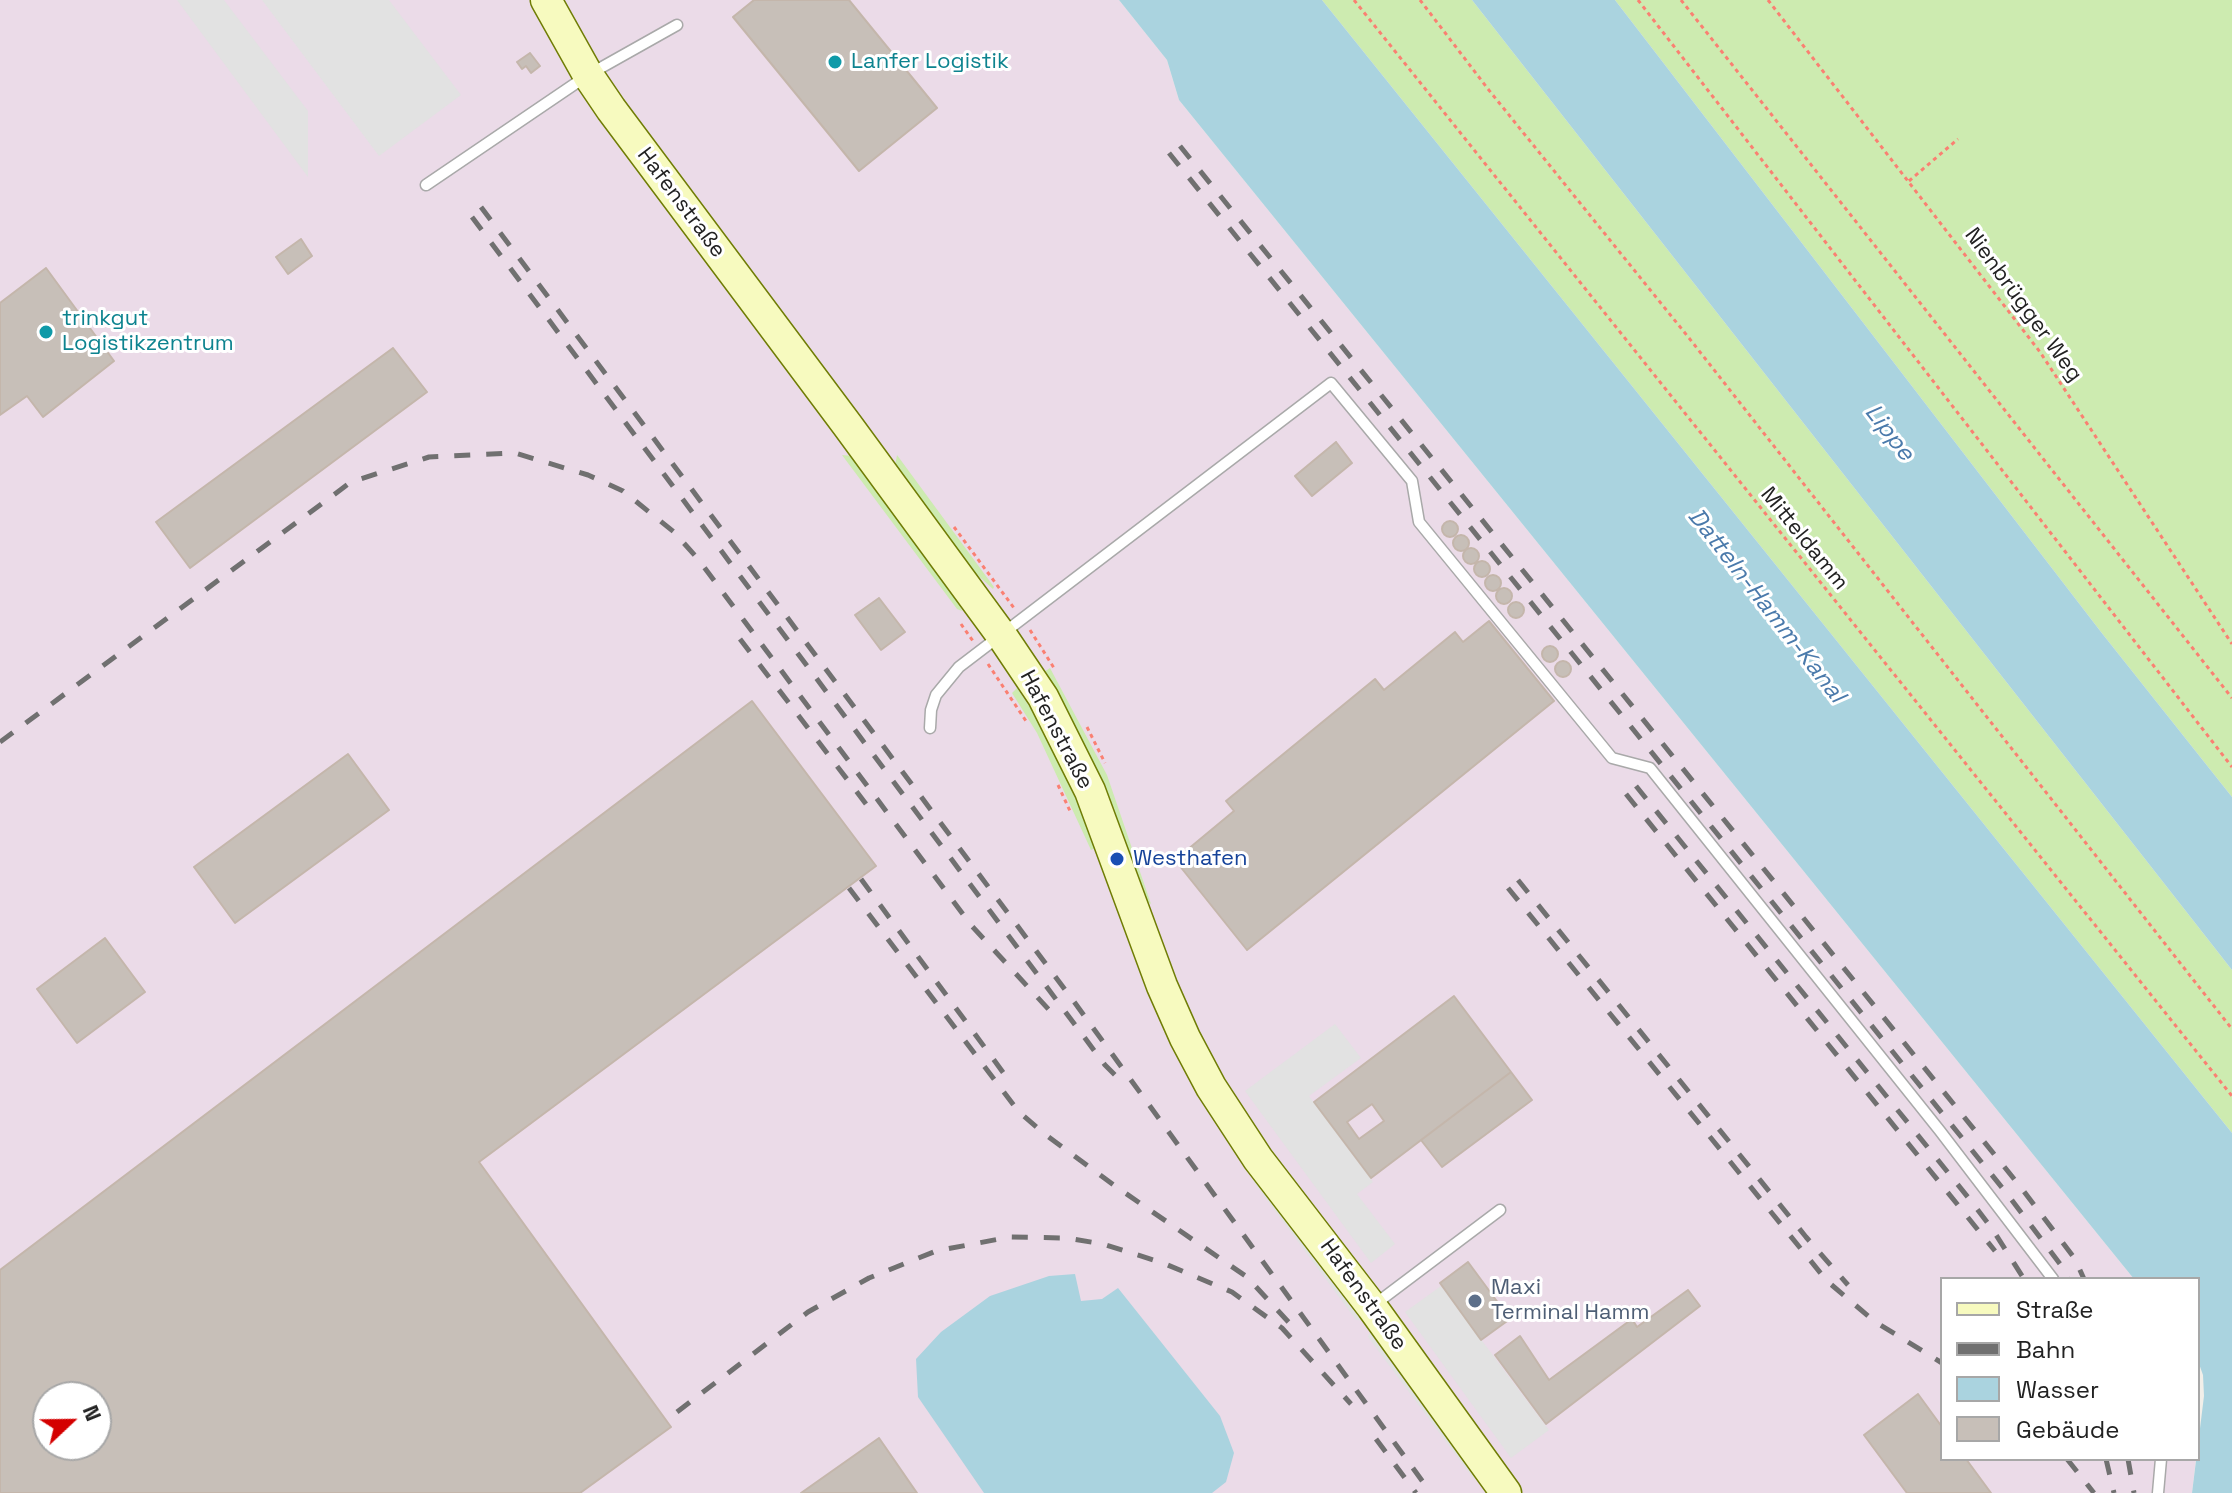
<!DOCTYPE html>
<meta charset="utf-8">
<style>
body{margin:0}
#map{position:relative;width:2232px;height:1493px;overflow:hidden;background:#f2efe9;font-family:"Space Grotesk",sans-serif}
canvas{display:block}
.legend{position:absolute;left:1940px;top:1277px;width:260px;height:184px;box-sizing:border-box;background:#fff;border:2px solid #a7a7a7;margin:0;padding:10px 14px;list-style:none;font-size:24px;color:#222}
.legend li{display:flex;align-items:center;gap:16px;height:40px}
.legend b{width:40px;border:2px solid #a7a7a7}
.north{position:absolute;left:32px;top:1381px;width:80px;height:80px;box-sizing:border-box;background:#fff;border:2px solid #a7a7a7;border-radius:50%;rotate:68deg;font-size:22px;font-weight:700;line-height:32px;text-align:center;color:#222}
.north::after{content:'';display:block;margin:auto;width:28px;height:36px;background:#d40000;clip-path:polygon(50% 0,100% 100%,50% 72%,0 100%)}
</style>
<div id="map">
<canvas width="2232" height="1493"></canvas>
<ul class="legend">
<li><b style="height:10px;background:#f7fabf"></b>Straße</li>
<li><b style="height:10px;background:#707070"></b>Bahn</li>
<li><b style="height:22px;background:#aad3df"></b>Wasser</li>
<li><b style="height:22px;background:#c7bfb8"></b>Gebäude</li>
</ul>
<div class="north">N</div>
</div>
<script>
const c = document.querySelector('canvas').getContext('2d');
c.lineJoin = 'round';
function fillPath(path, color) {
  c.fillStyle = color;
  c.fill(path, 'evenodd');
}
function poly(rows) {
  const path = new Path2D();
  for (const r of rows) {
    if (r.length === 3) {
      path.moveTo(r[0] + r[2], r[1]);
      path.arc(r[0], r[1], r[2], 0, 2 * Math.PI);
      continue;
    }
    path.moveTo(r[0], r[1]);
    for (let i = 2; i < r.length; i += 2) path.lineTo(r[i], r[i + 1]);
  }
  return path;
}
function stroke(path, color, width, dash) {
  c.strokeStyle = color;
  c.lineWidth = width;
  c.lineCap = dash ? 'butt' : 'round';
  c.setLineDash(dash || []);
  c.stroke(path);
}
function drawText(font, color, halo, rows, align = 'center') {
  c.font = font + ' "Space Grotesk",sans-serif';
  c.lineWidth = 6;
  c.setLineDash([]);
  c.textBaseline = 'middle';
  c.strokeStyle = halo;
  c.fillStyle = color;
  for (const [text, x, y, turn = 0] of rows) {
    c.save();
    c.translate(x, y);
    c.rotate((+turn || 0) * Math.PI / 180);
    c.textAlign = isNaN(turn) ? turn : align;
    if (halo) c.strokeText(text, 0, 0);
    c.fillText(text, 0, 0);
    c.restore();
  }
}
const industrial = poly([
 [0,0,1119,0,1167,60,1179,100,2134,1279,1942,1279,1942,1459,2196,1459,2192,1493,0,1493],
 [48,1397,96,1397,96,1445,48,1445]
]);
const grass = poly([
 [1322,0,1472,0,2232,970,2232,1133],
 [1615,0,2232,0,2232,797,2101,632],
 [842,455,853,456,958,601,962,611,957,609],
 [897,455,994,587,993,589,972,570,895,466],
 [1050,668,1107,775,1151,904,1141,898,1100,778,1044,672],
 [1017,688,1045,730,1098,847,1091,850,1037,733,1012,693]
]);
const parking = poly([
 [177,0,224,0,308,111,308,177],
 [262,0,389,0,461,95,379,156],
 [1335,1024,1361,1058,1309,1096,1373,1182,1357,1194,1395,1244,1371,1263,1245,1091],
 [1256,1172,1366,1321,1356,1320,1253,1181],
 [1441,1286,1549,1430,1511,1458,1405,1312],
 [1371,1328,1483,1479,1473,1478,1368,1337]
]);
const water = poly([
 [1119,0,1322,0,2232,1133,2232,1493,2192,1493,2204,1396,2203,1375,2198,1361,2198,1279,2134,1279,1179,100,1167,60],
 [1472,0,1615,0,2101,632,2232,797,2232,970],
 [1075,1274,1081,1301,1102,1299,1118,1288,1220,1416,1234,1453,1226,1482,1212,1493,984,1493,918,1397,916,1359,941,1332,990,1296,1049,1276]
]);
const building = poly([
 [754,0,849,0,937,108,859,171,733,17,754,0],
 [530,53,540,66,531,73,526,66,522,69,517,62,530,53],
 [301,239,312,256,288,274,276,257,301,239],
 [46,268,114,361,43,417,27,396,0,415,0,303,46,268],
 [393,348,427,392,190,568,156,522,393,348],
 [1336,442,1352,463,1312,496,1295,476,1336,442],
 [1450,529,8],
 [1461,543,8],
 [1471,556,8],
 [1482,569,8],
 [1493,583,8],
 [1504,596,8],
 [879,598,905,632,881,650,855,615,879,598],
 [1516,610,8],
 [1489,621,1554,701,1247,950,1175,860,1234,811,1226,801,1375,679,1384,690,1455,632,1463,642,1489,621],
 [1550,654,8],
 [1563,669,8],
 [752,701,876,866,479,1162,671,1427,580,1493,0,1493,0,1270,752,701],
 [48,1397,96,1397,96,1445,48,1445,48,1397],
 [348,754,389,810,235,923,194,867,348,754],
 [105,938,145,992,77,1043,37,989,105,938],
 [1454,996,1511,1072,1371,1178,1314,1102,1454,996],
 [1372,1104,1384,1121,1359,1139,1347,1122,1372,1104],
 [1511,1072,1532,1100,1442,1167,1421,1140,1511,1072],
 [1468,1262,1510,1319,1481,1340,1440,1283,1468,1262],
 [1688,1290,1700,1306,1546,1424,1495,1355,1520,1336,1549,1380,1632,1319,1637,1327,1688,1290],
 [1918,1394,1942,1427,1942,1459,1966,1459,1991,1493,1907,1493,1864,1435,1918,1394],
 [879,1438,917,1493,801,1493,879,1438]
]);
const path = poly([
 [1354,0,2232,1096],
 [1420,0,1488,89,1689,338,2232,1029],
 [1638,0,2232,767],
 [1681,0,2232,698],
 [1768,0,2040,352,2232,644],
 [1909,181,1958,139],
 [954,527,1014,608],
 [961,624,973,641],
 [1030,630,1054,668],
 [988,664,1026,721],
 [1087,727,1105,763],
 [1058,785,1070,811]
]);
const lane = poly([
 [426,185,588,75,677,25],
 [930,728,931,710,936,695,959,667,1331,383,1412,481,1419,522,1612,758,1650,768,1940,1131,2053,1279],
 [1374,1305,1500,1210],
 [2158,1493,2161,1459]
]);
const secondary = poly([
 [546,0,588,75,611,109,848,426,1002,636,1043,697,1090,791,1162,986,1185,1038,1211,1087,1258,1159,1372,1307,1506,1493]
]);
const rail = poly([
 [1180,146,2019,1185,2075,1259,2084,1279],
 [1169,153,2008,1195,2063,1268,2068,1279],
 [481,207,1075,1003,1431,1493],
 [472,217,1105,1065,1120,1080],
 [740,639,866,804],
 [0,742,351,482,429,457,515,453,588,475,623,491,674,532,698,559,971,925,1051,1012],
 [1636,786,1971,1201,1993,1230,2024,1279],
 [1626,794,1995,1251],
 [861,879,1005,1075],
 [1518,880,1806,1237,1848,1285],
 [849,888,1019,1112,1046,1135,1115,1186,1247,1277,1293,1327],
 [1508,888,1827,1281,1874,1321,1942,1363],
 [677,1412,808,1312,869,1278,936,1251,1010,1237,1066,1238,1103,1244,1163,1263,1232,1292,1282,1328,1351,1404],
 [1376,1439,1416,1493],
 [2067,1459,2094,1493],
 [2106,1459,2114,1493],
 [2128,1459,2134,1493]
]);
const markers = [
 [835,62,8,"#0f9aa8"],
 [46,332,8,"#0f9aa8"],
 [1117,859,8,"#1a4fb4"],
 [1475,1301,8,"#5c6f8a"]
];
const cultureNames = [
 ["Lanfer Logistik",851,62],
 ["trinkgut",62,319],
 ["Logistikzentrum",62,344]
];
const streetNames = [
 ["Hafenstraße",681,203,53],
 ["Nienbrügger Weg",2023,305,54],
 ["Mitteldamm",1804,539,51],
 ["Hafenstraße",1056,730,62],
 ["Hafenstraße",1363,1295,54]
];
const transitNames = [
 ["Westhafen",1133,859]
];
const serviceNames = [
 ["Maxi",1491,1288],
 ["Terminal Hamm",1491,1313]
];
const waterNames = [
 ["Lippe",1889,433,52],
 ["Datteln-Hamm-Kanal",1766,606,52]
];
fillPath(industrial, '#ebdbe8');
fillPath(grass, '#cdebb0');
fillPath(parking, '#e2e2e2');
fillPath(water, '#aad3df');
fillPath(building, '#c7bfb8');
stroke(building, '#c4b6ab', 2);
stroke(lane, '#a9a9a9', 13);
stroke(secondary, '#707d05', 33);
stroke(path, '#fa8072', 3, [4, 4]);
stroke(lane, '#fff', 10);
stroke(secondary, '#f7fabf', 30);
stroke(rail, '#707070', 5, [16, 16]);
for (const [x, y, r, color] of markers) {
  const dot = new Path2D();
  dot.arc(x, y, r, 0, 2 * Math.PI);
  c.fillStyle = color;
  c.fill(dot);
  stroke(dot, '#fff', 3);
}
drawText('22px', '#0d838f', '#fff', cultureNames, 'left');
drawText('22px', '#222', '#fff', streetNames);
drawText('22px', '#164399', '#fff', transitNames, 'left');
drawText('22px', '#4e5e75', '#fff', serviceNames, 'left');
drawText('italic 24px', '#4a7aab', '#fff', waterNames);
</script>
